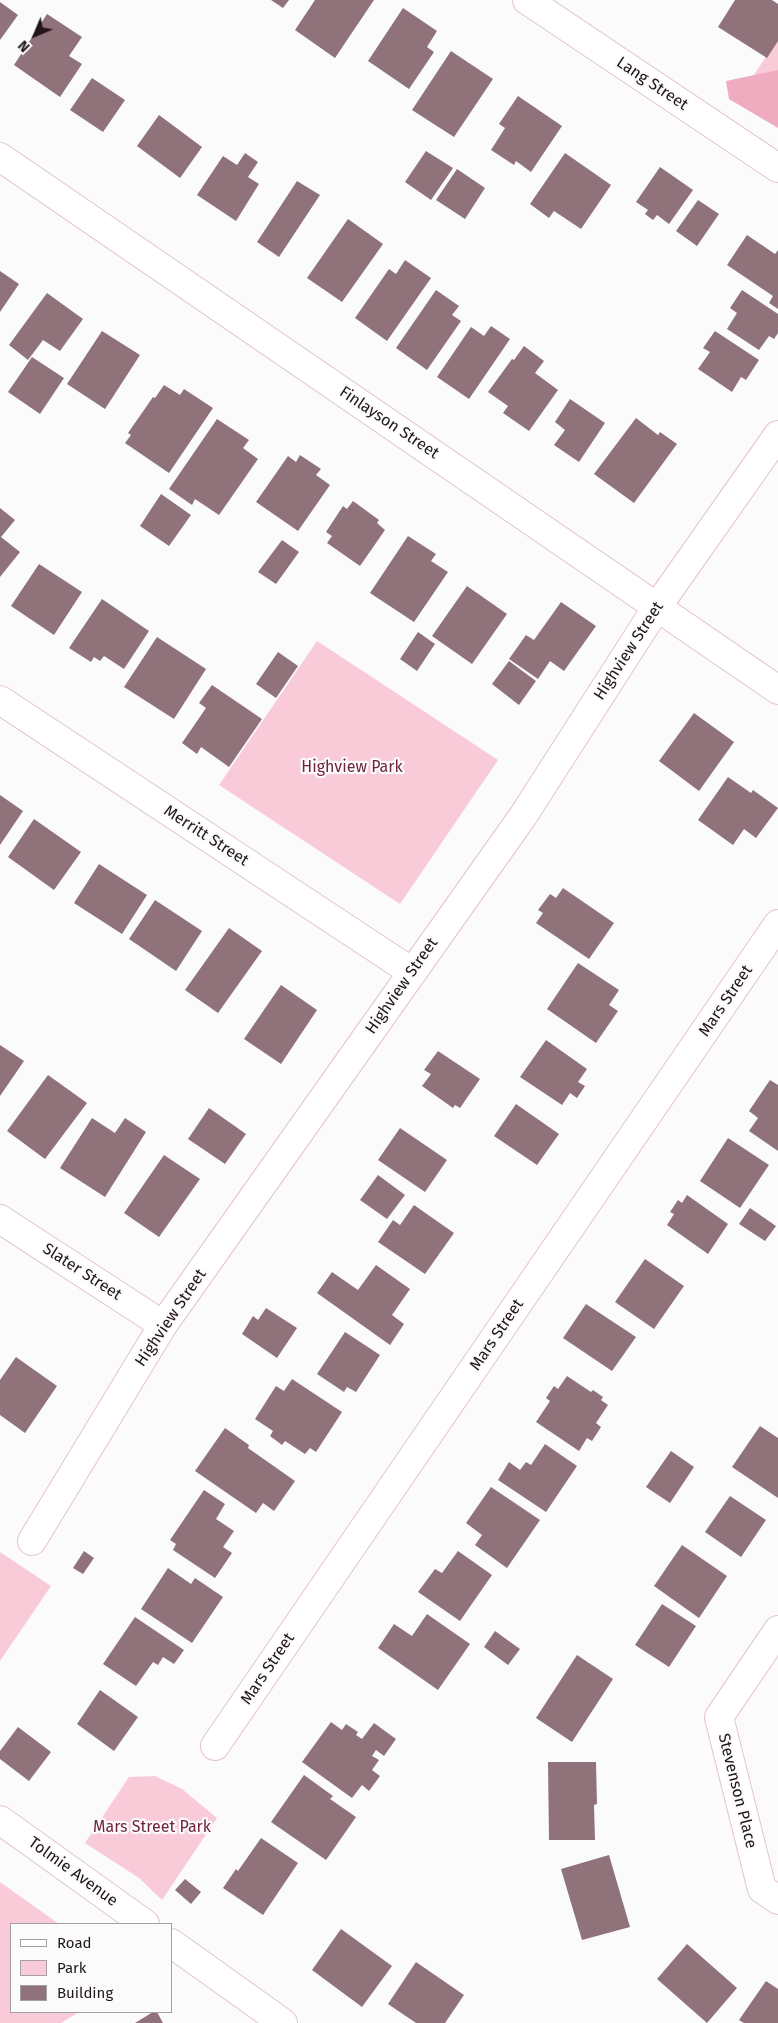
<!DOCTYPE html>
<style>
body{margin:0}
#map{position:relative;width:778px;height:2023px;overflow:hidden;background:#fbfbfb;font-family:"Fira Sans",sans-serif}
canvas{display:block}
.legend{position:absolute;left:10px;top:1923px;width:162px;height:90px;box-sizing:border-box;background:#fbfbfb;border:1px solid #a49fa1;margin:0;padding:6px 9px;list-style:none;font-size:15px;color:#211619}
.legend li{display:flex;align-items:center;gap:10px;height:25px}
.legend b{width:25px;border:1px solid #a49fa1}
.north{position:absolute;left:10px;top:10px;width:50px;height:50px;-webkit-text-stroke:4px #fbfbfb;paint-order:stroke;rotate:225deg;font-size:14px;font-weight:700;line-height:20px;text-align:center;color:#211619}
.north::after{content:'';display:block;margin:auto;width:18px;height:22px;background:#211619;clip-path:polygon(50% 0,100% 100%,50% 72%,0 100%)}
</style>
<div id="map">
<canvas width="778" height="2023"></canvas>
<ul class="legend">
<li><b style="height:6px;background:#fff"></b>Road</li>
<li><b style="height:14px;background:#f9cad7"></b>Park</li>
<li><b style="height:14px;background:#90727b"></b>Building</li>
</ul>
<div class="north">N</div>
</div>
<script>
const c = document.querySelector('canvas').getContext('2d');
c.lineJoin = 'round';
function fillPath(path, color) {
  c.fillStyle = color;
  c.fill(path, 'evenodd');
}
function poly(rows) {
  const path = new Path2D();
  for (const r of rows) {
    path.moveTo(r[0], r[1]);
    for (let i = 2; i < r.length; i += 2) path.lineTo(r[i], r[i + 1]);
  }
  return path;
}
function stroke(path, color, width, dash) {
  c.strokeStyle = color;
  c.lineWidth = width;
  c.lineCap = dash ? 'butt' : 'round';
  c.setLineDash(dash || []);
  c.stroke(path);
}
function drawText(font, color, halo, rows, align = 'center') {
  c.font = font + ' "Fira Sans",sans-serif';
  c.lineWidth = 4.5;
  c.setLineDash([]);
  c.textBaseline = 'middle';
  c.strokeStyle = halo;
  c.fillStyle = color;
  for (const [text, x, y, turn = 0] of rows) {
    c.save();
    c.translate(x, y);
    c.rotate((+turn || 0) * Math.PI / 180);
    c.textAlign = isNaN(turn) ? turn : align;
    if (halo) c.strokeText(text, 0, 0);
    c.fillText(text, 0, 0);
    c.restore();
  }
}
const green = poly([
 [778,39,778,105,747,85],
 [317,641,498,760,400,904,219,785],
 [0,1552,51,1586,0,1661],
 [155,1776,182,1789,217,1818,162,1900,139,1878,85,1843,129,1777],
 [0,1882,59,1924,11,1924,11,2012,79,2012,61,2023,0,2023]
]);
const forest = poly([
 [778,70,778,128,729,99,726,81]
]);
const building = poly([
 [271,0,289,0,283,8],
 [315,0,374,0,335,58,295,30],
 [735,0,772,0,778,4,778,41,767,58,718,27],
 [0,2,18,15,0,40],
 [403,8,437,31,427,47,434,52,409,89,368,61],
 [47,14,82,37,69,56,82,64,60,97,14,65],
 [451,51,493,79,454,137,412,110],
 [92,78,125,100,103,132,70,110],
 [518,96,562,126,531,172,516,161,514,165,491,150,505,128,499,124],
 [159,115,202,147,180,178,137,146],
 [426,151,453,168,431,200,405,182],
 [245,153,258,162,248,177,259,184,236,221,197,195,223,156,237,165],
 [565,153,611,185,581,229,554,211,549,218,530,204],
 [660,167,693,190,669,224,657,215,653,220,645,214,648,210,636,202],
 [457,169,485,188,465,219,436,200],
 [297,181,320,195,279,257,257,242],
 [698,200,719,214,697,246,676,231],
 [348,219,383,244,342,302,307,278],
 [747,235,775,254,778,250,778,309,769,303,773,296,727,265],
 [405,260,431,278,387,341,355,318,389,269,396,274],
 [0,271,19,284,0,312],
 [436,290,459,306,452,315,461,321,427,370,396,348],
 [742,290,778,314,778,333,774,339,769,336,759,350,727,329,737,313,730,308],
 [47,293,83,319,60,351,43,340,28,360,9,345],
 [491,326,510,339,469,399,437,377,471,327,484,336],
 [102,331,140,355,105,409,67,384],
 [715,331,759,360,746,380,741,377,732,392,698,369,710,352,703,348],
 [524,346,544,361,535,373,558,390,529,431,503,413,508,406,488,392,512,359,514,360],
 [32,357,64,378,40,414,8,392],
 [164,385,180,395,184,389,213,408,169,473,125,443,131,435,128,433,153,397,155,398],
 [570,399,605,423,579,462,554,445,565,430,555,422],
 [636,418,658,435,660,432,677,444,634,503,594,474],
 [217,419,249,440,243,448,258,459,219,515,195,499,192,505,169,489],
 [300,455,321,469,316,475,330,485,298,531,256,502,288,456,296,462],
 [161,494,191,515,169,546,140,526],
 [353,501,379,520,377,523,385,530,360,566,327,543,332,536,326,532,343,506,347,509],
 [0,508,15,520,1,537,20,552,0,577],
 [408,536,436,554,431,561,448,572,414,622,370,593],
 [282,540,299,552,276,584,258,572],
 [39,564,82,592,54,635,11,606],
 [467,586,507,614,472,664,432,636],
 [102,599,149,631,124,669,104,656,100,661,94,657,91,662,69,648],
 [561,602,596,626,564,671,550,661,538,679,509,659,526,635,534,640],
 [418,632,435,644,417,671,400,659],
 [157,637,206,669,174,719,124,687],
 [278,652,298,666,276,698,256,684],
 [509,661,536,681,519,705,492,684],
 [212,685,262,719,229,767,201,747,197,754,182,743,206,708,199,703],
 [694,713,734,742,699,791,659,761],
 [728,777,751,793,753,790,778,808,756,838,744,829,733,845,698,820],
 [0,795,23,811,0,845],
 [34,819,81,852,54,890,8,857],
 [99,864,147,895,122,934,74,903],
 [563,888,614,923,589,959,536,923,543,913,538,910,550,894,556,898],
 [155,900,202,931,176,971,129,939],
 [229,928,262,951,218,1013,185,990],
 [578,963,619,990,609,1005,618,1011,596,1043,547,1009],
 [281,985,317,1010,281,1064,244,1039],
 [546,1040,587,1069,578,1082,585,1086,577,1098,570,1093,562,1105,520,1077],
 [0,1045,24,1061,0,1096],
 [438,1051,480,1079,460,1108,455,1105,453,1108,422,1086,431,1074,424,1070],
 [48,1075,87,1103,45,1159,7,1131],
 [770,1080,778,1085,778,1151,749,1131,758,1118,749,1111],
 [516,1104,559,1134,537,1165,494,1136],
 [209,1108,246,1134,225,1164,188,1139],
 [92,1118,115,1133,125,1118,146,1132,105,1197,60,1168],
 [400,1128,447,1160,425,1192,378,1160],
 [728,1138,769,1165,740,1208,700,1181],
 [164,1155,200,1179,159,1237,124,1213],
 [378,1175,405,1195,387,1219,360,1200],
 [687,1195,728,1224,708,1254,667,1225,674,1214,670,1212,678,1200,682,1203],
 [414,1205,454,1233,425,1274,378,1242,393,1220,400,1225],
 [750,1208,776,1226,765,1241,739,1224],
 [645,1259,684,1286,654,1329,615,1302],
 [376,1265,410,1289,392,1315,404,1324,390,1345,317,1293,332,1272,358,1290],
 [586,1304,636,1337,612,1371,563,1338],
 [266,1308,297,1328,277,1358,242,1334,253,1316,258,1320],
 [345,1332,380,1355,356,1392,347,1387,344,1392,317,1374],
 [16,1357,57,1386,25,1433,0,1415,0,1380],
 [567,1376,591,1392,593,1390,603,1397,601,1400,608,1405,596,1423,601,1427,592,1441,587,1438,579,1451,536,1422,550,1401,546,1398,554,1386,558,1389],
 [292,1379,342,1412,316,1452,310,1448,305,1454,285,1441,282,1445,270,1436,273,1431,255,1419,276,1386,284,1391],
 [760,1426,778,1438,778,1498,732,1467],
 [225,1428,249,1445,248,1448,295,1481,274,1511,263,1503,256,1513,195,1471],
 [545,1444,577,1466,546,1512,498,1480,509,1462,520,1470,526,1462,531,1465],
 [671,1451,694,1467,670,1503,646,1487],
 [491,1487,540,1520,507,1568,475,1545,482,1535,466,1523],
 [204,1490,225,1504,216,1519,234,1531,223,1547,232,1553,215,1578,173,1550,176,1544,170,1540],
 [730,1496,766,1520,741,1557,705,1532],
 [682,1545,727,1576,699,1618,654,1586],
 [84,1551,94,1558,83,1574,73,1568],
 [458,1551,492,1575,460,1621,418,1592,435,1569,442,1573],
 [168,1568,191,1584,195,1578,223,1597,192,1643,141,1609],
 [662,1604,696,1626,669,1667,635,1645],
 [427,1614,470,1644,438,1690,378,1648,394,1624,412,1636],
 [135,1617,184,1650,174,1664,163,1657,158,1665,153,1662,136,1686,103,1664],
 [495,1631,520,1649,508,1665,484,1647],
 [577,1655,613,1679,572,1742,536,1718],
 [100,1690,138,1717,114,1751,77,1724],
 [331,1722,342,1730,346,1724,358,1732,356,1735,362,1739,374,1723,396,1739,384,1756,376,1750,372,1756,379,1760,372,1770,380,1776,369,1791,362,1785,352,1798,302,1762],
 [18,1727,51,1752,29,1781,0,1759,0,1751],
 [548,1762,596,1762,597,1804,594,1805,595,1840,549,1840],
 [304,1775,333,1796,330,1799,356,1817,326,1860,271,1822],
 [261,1838,298,1863,263,1915,223,1888,236,1869,238,1871],
 [609,1855,630,1927,582,1940,561,1869],
 [185,1879,201,1892,191,1904,175,1890],
 [341,1929,392,1966,362,2007,312,1970],
 [687,1944,737,1988,707,2023,657,1979],
 [416,1962,464,1995,445,2023,416,2023,388,2004],
 [766,1981,778,1989,778,2023,744,2023,739,2020],
 [153,2012,157,2012,163,2023,135,2023]
]);
const street = poly([
 [527,0,778,168],
 [0,700,412,972],
 [0,1219,163,1325],
 [32,1541,163,1325,523,816,657,607,778,435],
 [778,1630,719,1717,762,1889,778,1900],
 [215,1746,778,924],
 [0,1820,145,1924],
 [171,1943,283,2023]
]);
const secondary = poly([
 [0,157,778,690]
]);
const streetNames = [
 ["Lang Street",652,84,34],
 ["Finlayson Street",389,423,34],
 ["Highview Street",629,651,-57],
 ["Merritt Street",206,836,33],
 ["Highview Street",402,986,-55],
 ["Mars Street",726,1001,-56],
 ["Slater Street",82,1272,33],
 ["Highview Street",171,1318,-56],
 ["Mars Street",497,1335,-56],
 ["Mars Street",268,1669,-56],
 ["Stevenson Place",737,1791,76],
 ["Tolmie Avenue",73,1872,36]
];
const parkNames = [
 ["Highview Park",352,768],
 ["Mars Street Park",152,1828]
];
fillPath(green, '#f9cad7');
fillPath(forest, '#efabbf');
fillPath(building, '#90727b');
stroke(street, '#e4c3cc', 30);
stroke(secondary, '#e4c3cc', 30);
stroke(street, '#fff', 28);
stroke(secondary, '#fff', 28);
drawText('16px', '#211619', '#fbfbfb', streetNames);
drawText('16px', '#702341', '#fbfbfb', parkNames);
</script>
